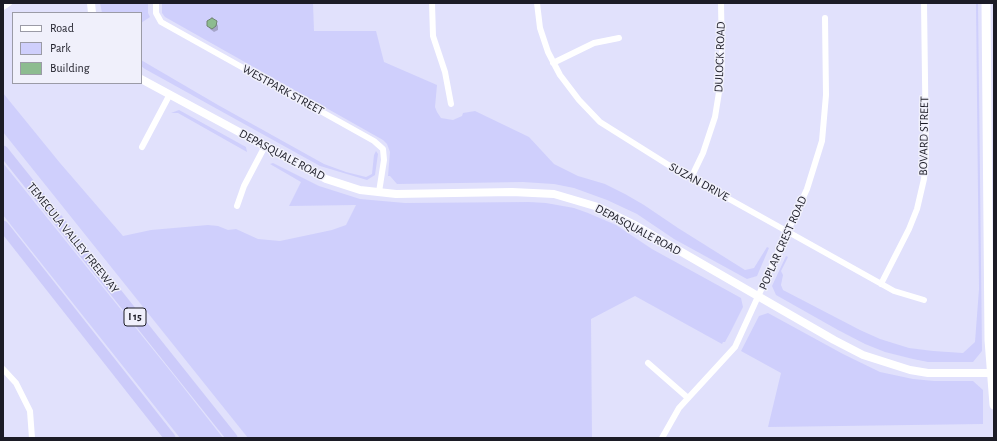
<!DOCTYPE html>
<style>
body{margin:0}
#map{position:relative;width:997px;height:441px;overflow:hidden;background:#e1e1fc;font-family:"Alegreya Sans",sans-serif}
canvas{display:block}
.frame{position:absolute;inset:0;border:4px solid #1c1c26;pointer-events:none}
.legend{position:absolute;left:12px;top:12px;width:130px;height:72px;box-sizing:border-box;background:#f0f0fb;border:1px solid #9b9ba6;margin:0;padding:5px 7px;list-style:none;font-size:12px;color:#1c1c26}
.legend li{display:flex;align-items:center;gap:8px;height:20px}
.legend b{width:20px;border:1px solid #9b9ba6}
</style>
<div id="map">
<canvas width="997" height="441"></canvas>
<div class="frame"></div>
<ul class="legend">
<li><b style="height:5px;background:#fff"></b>Road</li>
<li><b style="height:11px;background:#cfcffc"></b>Park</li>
<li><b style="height:11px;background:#8dbc90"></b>Building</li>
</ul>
</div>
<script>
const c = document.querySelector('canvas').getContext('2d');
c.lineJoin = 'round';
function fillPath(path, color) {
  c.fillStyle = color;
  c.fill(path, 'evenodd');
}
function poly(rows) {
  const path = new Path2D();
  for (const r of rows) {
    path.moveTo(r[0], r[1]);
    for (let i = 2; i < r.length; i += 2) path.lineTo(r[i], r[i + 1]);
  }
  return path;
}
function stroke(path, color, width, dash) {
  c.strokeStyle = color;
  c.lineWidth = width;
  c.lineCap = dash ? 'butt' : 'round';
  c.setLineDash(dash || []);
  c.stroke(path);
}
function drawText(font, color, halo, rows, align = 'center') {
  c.font = font + ' "Alegreya Sans",sans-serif';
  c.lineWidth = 3;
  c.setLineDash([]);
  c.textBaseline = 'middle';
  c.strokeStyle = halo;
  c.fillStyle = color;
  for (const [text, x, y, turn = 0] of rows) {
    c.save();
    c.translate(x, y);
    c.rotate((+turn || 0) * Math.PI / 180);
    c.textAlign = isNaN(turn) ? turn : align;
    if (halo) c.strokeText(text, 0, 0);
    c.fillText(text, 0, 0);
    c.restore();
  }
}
const green = poly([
 [100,3,148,3,148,13,150,17,141,23,141,13,102,13],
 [162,3,313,3,314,31,376,31,384,62,437,85,435,107,437,112,441,118,453,120,462,116,463,113,475,111,529,137,554,164,578,176,605,184,625,194,644,205,678,228,745,270,754,268,767,247,769,248,757,276,747,279,674,239,637,214,607,200,574,188,554,184,523,182,397,184,390,176,388,176,390,152,387,144,383,140,165,17,162,13],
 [976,3,978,3,982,351,973,362,928,362,913,359,885,352,865,344,838,330,776,295,772,286,786,256,788,257,781,271,783,275,781,285,783,290,860,330,880,339,909,348,933,351,963,353,975,342,979,289],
 [141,60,218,105,324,164,346,172,366,177,372,174,374,155,376,151,378,154,375,175,367,180,320,166,145,69,141,66],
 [3,93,60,163,123,236,151,230,208,225,218,226,228,230,236,229,258,239,280,241,332,230,346,225,356,205,289,206,301,182,270,164,273,163,319,186,360,199,405,203,529,202,546,203,574,208,588,213,616,225,652,249,741,298,743,307,731,331,725,342,723,342,722,344,635,296,591,319,592,438,248,438,3,132],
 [179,110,246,147,247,152,178,113,171,113],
 [3,163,176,378,223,438,180,438,3,215],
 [768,313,843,354,880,372,913,379,934,381,973,381,983,390,983,424,768,427,781,373,741,351,759,316]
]);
const shadow = poly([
 [216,22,218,26,218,30,214,32,210,29,208,26]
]);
const building = poly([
 [212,18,217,21,216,26,212,29,207,26,207,21,212,18]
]);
const minor = poly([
 [156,3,156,13,161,22,374,141,383,149,384,160,379,192],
 [432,3,433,36,445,72,451,104],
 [537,3,540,28,548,52,560,75,579,100,600,122,670,166,894,291,924,300],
 [3,7,9,3],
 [553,63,594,43,619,38],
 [142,147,170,94],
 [691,178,703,153,715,117,720,86,722,59,721,3],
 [237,206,244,186,265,146],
 [881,284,909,229,917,209,924,179,926,154,924,3],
 [648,363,688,398],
 [3,369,16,383,30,411,32,438],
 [662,438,679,408,735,347,807,189,822,141,826,95,825,18]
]);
const tertiary = poly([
 [91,3,92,13],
 [141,79,326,179,360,190,396,194,512,192,554,194,598,207,633,224,834,340,863,355,910,370,928,373,991,373]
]);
const secondary = poly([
 [986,3,989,340,994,405]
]);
const motorway = poly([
 [3,151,232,438],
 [3,226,170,438]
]);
const shields = [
 [135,317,22]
];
const shieldNames = [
 ["I 15",135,317]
];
const streetNames = [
 ["DULOCK ROAD",720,57,-88],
 ["WESTPARK STREET",283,90,29],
 ["BOVARD STREET",924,136,-89],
 ["DEPASQUALE ROAD",282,155,28],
 ["SUZAN DRIVE",699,182,29],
 ["DEPASQUALE ROAD",638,230,28],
 ["TEMECULA VALLEY FREEWAY",73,238,51],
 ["POPLAR CREST ROAD",783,243,-66]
];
fillPath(green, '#cfcffc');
fillPath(shadow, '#0003');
fillPath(building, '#8dbc90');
stroke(building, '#708471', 1);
stroke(minor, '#fff', 6);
stroke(tertiary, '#fff', 8);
stroke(secondary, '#fff', 9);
stroke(motorway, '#cccbfa', 11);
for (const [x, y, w] of shields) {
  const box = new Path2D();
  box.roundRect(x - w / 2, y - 9, w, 18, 3);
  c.fillStyle = '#f0f0fb';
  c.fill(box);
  stroke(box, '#1c1c26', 1);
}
drawText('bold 11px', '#1c1c26', null, shieldNames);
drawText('12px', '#1c1c26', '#f0f0fb', streetNames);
</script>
